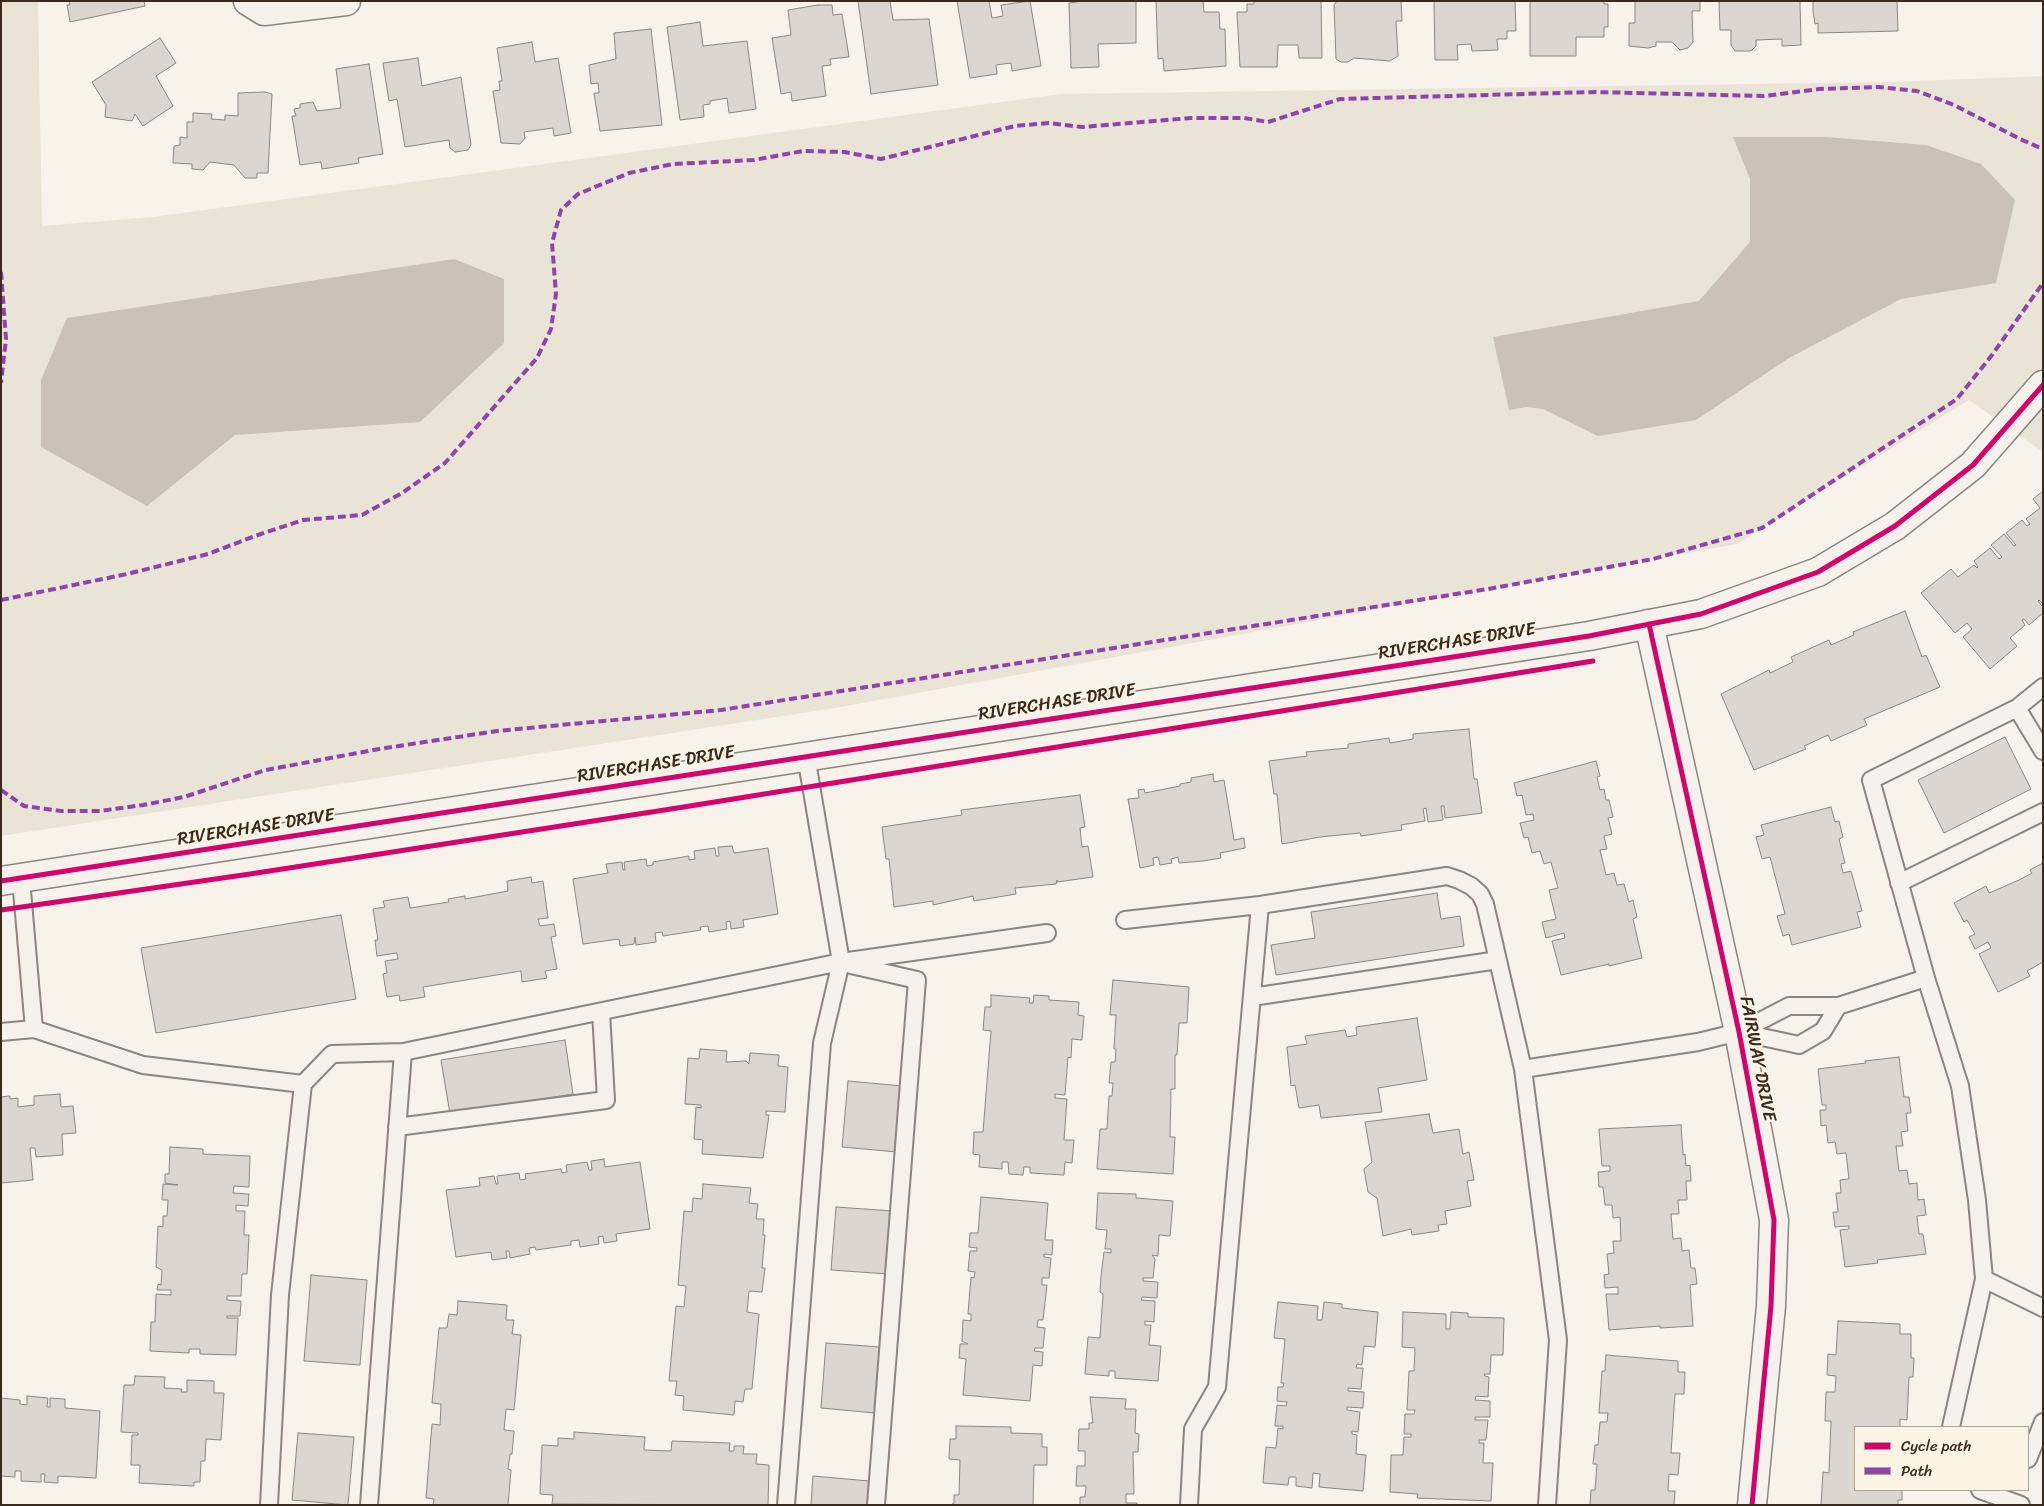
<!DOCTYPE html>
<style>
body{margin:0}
#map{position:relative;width:2044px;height:1506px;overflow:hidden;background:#f7f3ea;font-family:Sriracha,sans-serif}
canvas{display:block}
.frame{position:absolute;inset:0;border:2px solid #3b2a1e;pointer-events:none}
.legend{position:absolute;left:1854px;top:1426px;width:175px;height:65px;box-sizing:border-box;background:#fcf5e5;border:1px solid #afa495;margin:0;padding:6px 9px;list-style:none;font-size:15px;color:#3b2a1e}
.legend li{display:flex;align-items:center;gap:10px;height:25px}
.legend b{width:25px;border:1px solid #afa495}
</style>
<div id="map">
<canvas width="2044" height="1506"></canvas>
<div class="frame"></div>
<ul class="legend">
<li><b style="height:6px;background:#d6006c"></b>Cycle path</li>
<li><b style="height:6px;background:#8e44ad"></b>Path</li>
</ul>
</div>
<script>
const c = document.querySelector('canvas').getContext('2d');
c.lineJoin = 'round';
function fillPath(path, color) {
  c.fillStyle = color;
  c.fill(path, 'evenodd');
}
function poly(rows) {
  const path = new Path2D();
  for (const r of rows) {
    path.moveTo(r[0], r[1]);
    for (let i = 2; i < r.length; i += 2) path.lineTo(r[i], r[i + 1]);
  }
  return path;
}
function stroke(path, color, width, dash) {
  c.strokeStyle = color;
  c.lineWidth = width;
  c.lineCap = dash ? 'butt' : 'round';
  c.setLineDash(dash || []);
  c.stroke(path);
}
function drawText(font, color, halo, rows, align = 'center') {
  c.font = font + ' Sriracha,sans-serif';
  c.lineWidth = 4;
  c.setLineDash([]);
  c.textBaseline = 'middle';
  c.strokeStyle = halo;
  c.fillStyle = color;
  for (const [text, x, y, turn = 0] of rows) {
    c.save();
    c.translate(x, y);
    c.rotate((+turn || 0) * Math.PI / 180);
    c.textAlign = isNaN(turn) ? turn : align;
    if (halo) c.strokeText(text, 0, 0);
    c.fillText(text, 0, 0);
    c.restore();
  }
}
const green = poly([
 [1,1,38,1,42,226,153,217,1061,94,1892,82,2043,76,2043,452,1969,400,1737,544,835,708,1,836]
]);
const water = poly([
 [1733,137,1826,137,1926,145,1981,164,2015,200,1996,283,1901,299,1789,358,1696,420,1598,436,1543,409,1526,407,1509,410,1493,337,1699,301,1750,242,1750,179],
 [454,259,504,279,504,343,420,422,235,435,147,506,41,447,41,380,67,318]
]);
const building = poly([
 [69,1,144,1,145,6,70,22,67,5,70,5,69,1],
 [858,1,890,1,893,20,929,19,938,85,871,94,858,1],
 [957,1,989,1,992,18,1003,16,1001,5,1030,1,1041,66,1012,71,1011,63,996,65,997,74,970,78,957,1],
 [1084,1,1136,1,1136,43,1098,44,1099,67,1071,68,1069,3,1084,1],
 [1156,1,1203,1,1204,12,1219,12,1220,29,1225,29,1226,66,1164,71,1163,58,1158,59,1156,1],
 [1254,1,1321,1,1322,58,1299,58,1298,45,1278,45,1277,67,1240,67,1237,12,1247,12,1247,4,1254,4,1254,1],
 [1337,1,1401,1,1402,21,1396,21,1398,56,1390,61,1354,58,1348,62,1341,62,1336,59,1334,5,1337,1],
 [1434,1,1515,1,1516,31,1507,31,1507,39,1497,39,1498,50,1472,51,1471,44,1457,45,1458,60,1435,60,1434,1],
 [1530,1,1604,1,1604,4,1608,4,1608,27,1604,27,1604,37,1576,37,1576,56,1530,56,1530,1],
 [1635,1,1700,1,1700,11,1692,11,1693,42,1688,48,1680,50,1672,42,1656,42,1656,46,1648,48,1629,46,1629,23,1635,23,1635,1],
 [1719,1,1800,1,1801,45,1782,46,1782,39,1756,40,1756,46,1751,51,1735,51,1731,45,1731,30,1720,30,1719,1],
 [1813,1,1897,1,1898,31,1818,33,1818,23,1815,24,1813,11,1813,1],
 [818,5,832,5,833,15,842,14,849,57,830,59,831,65,822,66,826,96,792,101,791,92,781,94,772,38,791,35,788,10,818,5],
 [700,22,703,46,747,41,756,109,729,113,727,98,710,101,710,104,703,105,704,117,680,120,667,27,700,22],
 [651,29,662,125,600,131,594,93,599,93,598,83,591,84,589,65,616,59,614,33,651,29],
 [160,38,176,63,156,76,173,106,143,126,135,114,132,121,105,117,106,105,92,82,160,38],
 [532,42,535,62,558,58,571,133,554,136,553,128,524,132,525,138,520,144,501,143,493,91,500,90,499,81,502,81,497,48,532,42],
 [418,58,422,86,461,77,471,145,468,150,455,152,450,148,449,140,405,147,397,99,389,101,383,63,418,58],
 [369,64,383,154,358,158,359,163,322,169,321,162,300,165,292,116,296,116,294,109,300,108,300,104,313,102,317,111,341,108,336,69,369,64],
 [265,92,272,94,268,173,257,173,257,178,245,178,234,165,210,162,203,170,192,169,192,164,173,163,174,146,180,145,180,137,187,138,187,122,193,122,193,113,212,114,211,119,225,120,225,115,238,116,238,93,265,92],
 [2043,491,2043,604,2039,600,2038,601,2043,607,2043,613,2029,625,2024,619,2022,620,2025,625,2010,638,2017,646,1990,669,1963,637,1972,629,1967,623,1955,633,1921,593,1951,569,1958,577,1974,565,1977,568,1978,567,1974,561,1990,548,1999,559,2002,557,1991,545,2004,534,2014,546,2016,545,2006,533,2022,520,2027,526,2030,524,2026,519,2040,508,2033,499,2043,491],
 [1905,611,1922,657,1926,655,1940,687,1864,719,1867,725,1831,741,1828,735,1804,746,1806,749,1754,770,1721,694,1769,670,1770,673,1793,662,1791,657,1829,640,1831,645,1854,635,1853,632,1905,611],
 [1469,729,1474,779,1477,779,1482,813,1445,818,1444,806,1441,806,1443,820,1428,822,1426,808,1423,809,1425,821,1401,825,1402,830,1361,836,1360,833,1320,837,1282,844,1277,794,1274,794,1269,761,1307,756,1306,752,1348,748,1348,744,1389,738,1390,743,1413,739,1413,734,1469,729],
 [2005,737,2031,789,1944,833,1918,780,2005,737],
 [1596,761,1600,776,1597,777,1600,790,1604,789,1606,800,1609,800,1613,817,1608,818,1612,834,1604,836,1607,849,1600,850,1606,875,1614,873,1617,885,1624,884,1629,902,1633,900,1637,917,1633,919,1642,958,1609,966,1609,964,1561,975,1552,941,1565,938,1564,933,1546,938,1542,922,1556,919,1549,890,1558,888,1551,862,1544,864,1540,851,1532,853,1528,837,1524,838,1520,823,1534,820,1533,814,1526,815,1522,795,1517,796,1514,783,1596,761],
 [1213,774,1214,782,1224,780,1234,840,1244,838,1245,848,1220,853,1221,858,1203,861,1179,863,1178,857,1171,859,1172,863,1160,865,1158,857,1153,858,1154,865,1140,868,1128,799,1139,798,1138,790,1144,789,1145,793,1180,786,1180,784,1191,782,1191,778,1213,774],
 [1080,795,1085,827,1080,828,1082,847,1088,846,1093,877,1057,882,1057,880,1056,884,1015,888,1016,894,974,901,973,896,933,905,933,901,894,907,889,859,886,859,882,827,962,815,961,810,1080,795],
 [1831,807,1835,822,1839,821,1843,837,1839,839,1845,863,1841,864,1843,873,1851,871,1862,911,1857,912,1861,927,1792,945,1789,934,1783,936,1777,916,1785,914,1770,857,1762,859,1756,837,1764,835,1761,825,1831,807],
 [732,846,734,853,768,848,778,914,743,920,744,927,731,929,730,921,726,922,727,929,709,932,708,926,700,927,701,930,663,936,662,932,655,933,656,942,636,945,635,937,634,944,620,946,619,939,583,944,573,879,608,873,606,864,622,862,623,870,625,870,624,862,646,859,647,866,653,865,653,862,689,856,689,860,695,859,694,851,715,848,716,856,719,856,718,847,732,846],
 [2043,863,2043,962,2027,971,2030,976,1998,992,1979,954,1991,948,1988,942,1975,949,1969,937,1975,934,1967,920,1964,922,1954,903,1986,886,1989,893,2019,880,2032,873,2030,870,2043,863],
 [531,877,532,883,543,881,548,918,538,919,540,926,554,924,556,936,551,937,557,969,545,971,547,978,522,982,521,971,423,987,425,997,400,1001,399,995,387,997,383,974,387,973,385,961,398,959,397,953,377,956,375,940,378,940,373,909,385,907,383,901,408,897,410,908,449,902,448,899,465,896,465,899,508,891,507,881,531,877],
 [1437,893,1441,919,1460,916,1464,946,1276,975,1271,945,1315,938,1311,912,1437,893],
 [341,915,356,999,156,1033,141,948,341,915],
 [1113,980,1189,987,1187,1023,1179,1023,1177,1055,1175,1055,1175,1089,1171,1089,1170,1137,1175,1137,1173,1174,1097,1169,1100,1129,1107,1129,1109,1096,1112,1096,1113,1083,1109,1083,1111,1062,1115,1062,1116,1049,1114,1049,1116,1015,1110,1015,1113,980],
 [991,995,1030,998,1029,1003,1033,1003,1034,995,1049,996,1049,1000,1079,1002,1078,1015,1084,1016,1082,1040,1072,1039,1071,1058,1068,1057,1065,1095,1055,1094,1055,1098,1067,1099,1064,1140,1074,1140,1072,1163,1065,1162,1064,1175,1030,1173,1030,1167,1024,1167,1023,1175,1009,1174,1008,1162,1002,1162,1002,1169,979,1167,980,1155,973,1154,974,1132,983,1132,991,1031,983,1030,985,1007,991,1007,991,995],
 [1417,1018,1427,1080,1378,1088,1382,1112,1321,1118,1319,1105,1299,1108,1295,1085,1291,1086,1287,1047,1307,1044,1305,1036,1345,1030,1347,1037,1357,1035,1356,1027,1417,1018],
 [565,1040,573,1094,450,1114,441,1060,565,1040],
 [700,1049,727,1051,726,1062,746,1061,749,1064,750,1053,779,1055,778,1066,788,1067,785,1112,766,1111,766,1115,769,1115,763,1158,702,1154,703,1140,694,1139,696,1107,701,1108,701,1105,685,1104,688,1058,699,1059,700,1049],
 [1899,1057,1904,1097,1909,1097,1911,1113,1906,1113,1908,1131,1901,1132,1903,1146,1896,1146,1899,1171,1907,1170,1909,1184,1917,1183,1918,1200,1924,1199,1926,1215,1917,1216,1919,1234,1923,1234,1926,1254,1877,1260,1878,1263,1845,1267,1840,1230,1849,1229,1849,1226,1835,1227,1833,1212,1838,1212,1836,1193,1841,1193,1840,1180,1849,1179,1846,1153,1837,1154,1835,1142,1828,1143,1826,1125,1821,1126,1820,1110,1826,1110,1826,1105,1822,1105,1818,1069,1866,1063,1865,1061,1899,1057],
 [848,1081,903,1086,897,1152,842,1147,848,1081],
 [60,1094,61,1107,73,1106,76,1133,62,1134,63,1155,36,1157,35,1148,30,1148,33,1180,1,1183,1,1097,10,1096,10,1099,18,1098,18,1107,34,1105,34,1096,60,1094],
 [1429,1114,1433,1133,1459,1129,1463,1154,1469,1152,1474,1180,1467,1181,1471,1206,1445,1211,1447,1224,1438,1225,1439,1231,1412,1235,1411,1229,1383,1236,1377,1198,1368,1192,1364,1169,1372,1162,1365,1122,1429,1114],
 [1681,1125,1683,1155,1685,1154,1686,1166,1690,1165,1691,1181,1686,1181,1687,1200,1678,1200,1679,1214,1671,1214,1673,1239,1681,1238,1682,1251,1689,1250,1691,1268,1695,1268,1697,1284,1690,1285,1693,1326,1660,1328,1660,1326,1609,1330,1606,1294,1618,1294,1618,1287,1605,1288,1604,1275,1609,1274,1607,1254,1614,1253,1613,1241,1621,1241,1620,1217,1613,1218,1612,1205,1605,1205,1603,1187,1599,1187,1598,1172,1610,1171,1610,1166,1602,1166,1599,1129,1681,1125],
 [170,1147,203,1149,203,1154,250,1156,249,1187,234,1186,233,1193,249,1194,248,1206,236,1205,236,1211,245,1211,244,1235,249,1235,247,1274,242,1274,241,1296,227,1296,227,1300,241,1301,240,1316,227,1316,227,1318,238,1318,236,1355,200,1354,200,1349,189,1349,189,1353,150,1351,151,1322,155,1322,156,1294,171,1295,171,1290,157,1290,158,1284,161,1285,162,1270,156,1267,158,1226,163,1227,163,1216,167,1216,168,1200,162,1200,163,1184,178,1185,165,1183,165,1174,169,1174,170,1147],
 [604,1159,605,1167,640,1162,650,1229,616,1234,617,1241,604,1243,603,1236,598,1237,599,1244,580,1247,579,1240,571,1241,571,1245,536,1250,535,1247,529,1248,530,1254,510,1258,509,1251,506,1251,507,1258,492,1260,491,1252,456,1257,446,1190,480,1186,479,1178,494,1176,496,1184,498,1184,497,1176,519,1173,520,1180,526,1179,525,1174,561,1169,562,1173,567,1172,566,1165,587,1162,589,1170,592,1170,591,1161,604,1159],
 [703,1184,751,1188,749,1203,758,1204,756,1219,764,1219,763,1235,765,1235,762,1268,765,1268,762,1292,749,1291,747,1312,759,1314,752,1389,745,1389,743,1402,735,1401,734,1415,683,1410,684,1396,675,1395,677,1381,669,1381,676,1306,684,1307,686,1286,678,1285,684,1211,692,1212,693,1198,702,1199,703,1184],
 [1098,1193,1136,1194,1136,1198,1173,1201,1170,1236,1159,1235,1158,1256,1152,1255,1155,1259,1153,1278,1143,1278,1143,1281,1158,1282,1157,1298,1142,1297,1141,1300,1155,1301,1154,1322,1145,1321,1145,1325,1151,1325,1149,1345,1161,1346,1158,1381,1115,1378,1115,1371,1109,1371,1109,1376,1085,1374,1088,1337,1100,1338,1103,1294,1100,1292,1101,1276,1104,1252,1111,1253,1111,1249,1105,1249,1107,1230,1096,1229,1098,1193],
 [981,1197,1048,1203,1045,1240,1053,1240,1052,1255,1044,1254,1044,1257,1051,1258,1049,1278,1042,1278,1042,1285,1047,1285,1043,1320,1038,1320,1037,1327,1045,1328,1043,1348,1035,1348,1034,1351,1043,1352,1042,1366,1033,1365,1030,1401,963,1395,966,1359,959,1358,960,1344,968,1344,962,1341,963,1320,971,1321,971,1314,968,1314,971,1277,974,1278,975,1272,968,1271,970,1251,977,1251,977,1248,969,1247,970,1233,978,1233,981,1197],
 [836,1207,893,1211,888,1274,831,1270,836,1207],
 [311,1275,367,1280,360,1365,304,1361,311,1275],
 [458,1301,507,1305,506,1320,514,1320,512,1334,521,1335,514,1410,506,1409,504,1430,514,1431,512,1454,510,1454,508,1469,511,1470,508,1505,433,1505,434,1499,426,1498,432,1424,440,1425,441,1404,432,1403,439,1328,447,1328,449,1314,457,1315,458,1301],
 [1278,1302,1318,1306,1317,1320,1322,1320,1324,1302,1342,1304,1342,1308,1378,1312,1375,1347,1364,1346,1362,1365,1357,1364,1356,1368,1363,1368,1361,1389,1348,1388,1348,1391,1364,1392,1363,1408,1347,1407,1347,1410,1360,1412,1358,1432,1352,1431,1352,1434,1357,1435,1356,1454,1366,1455,1363,1491,1319,1487,1320,1474,1313,1473,1312,1488,1296,1486,1296,1477,1289,1477,1288,1485,1263,1483,1266,1447,1276,1448,1278,1428,1283,1429,1283,1426,1275,1426,1277,1405,1286,1406,1287,1402,1277,1401,1278,1387,1283,1387,1284,1383,1281,1383,1285,1339,1274,1338,1278,1302],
 [1403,1312,1446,1314,1446,1329,1450,1329,1451,1312,1468,1313,1468,1317,1504,1318,1503,1355,1491,1355,1490,1374,1484,1374,1485,1376,1489,1377,1488,1397,1476,1396,1475,1400,1490,1401,1490,1417,1475,1417,1475,1420,1488,1420,1486,1440,1479,1440,1479,1443,1484,1443,1483,1463,1493,1463,1491,1501,1417,1498,1418,1494,1390,1492,1391,1455,1403,1455,1404,1437,1411,1437,1411,1434,1404,1434,1405,1414,1414,1414,1415,1410,1407,1410,1409,1371,1414,1371,1415,1348,1402,1347,1403,1312],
 [1838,1321,1900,1324,1900,1334,1911,1334,1911,1358,1914,1358,1913,1377,1909,1377,1907,1420,1900,1419,1900,1427,1855,1427,1855,1490,1902,1490,1902,1500,1898,1500,1898,1505,1821,1505,1823,1472,1829,1473,1831,1421,1825,1421,1826,1392,1835,1392,1836,1376,1827,1375,1828,1354,1836,1355,1838,1321],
 [826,1343,880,1347,875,1413,821,1408,826,1343],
 [1606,1355,1678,1361,1678,1372,1685,1372,1684,1394,1675,1394,1671,1453,1680,1453,1678,1475,1669,1474,1668,1491,1675,1491,1674,1505,1590,1505,1591,1490,1595,1490,1597,1464,1593,1464,1595,1445,1598,1445,1600,1422,1607,1422,1608,1413,1599,1413,1602,1371,1605,1371,1606,1355],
 [135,1376,165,1377,164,1388,182,1389,181,1392,187,1392,187,1380,214,1381,214,1393,224,1393,221,1440,206,1439,205,1461,201,1461,200,1482,194,1482,194,1486,139,1483,140,1465,131,1465,132,1435,138,1435,138,1433,121,1432,124,1385,134,1385,135,1376],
 [27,1396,48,1398,47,1407,50,1407,50,1398,65,1399,65,1408,100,1411,96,1478,58,1476,58,1483,44,1482,45,1474,41,1474,41,1482,21,1481,21,1471,15,1471,15,1477,1,1476,1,1398,20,1400,20,1404,27,1405,27,1396],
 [1090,1397,1126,1399,1125,1409,1136,1409,1135,1433,1139,1434,1138,1452,1133,1452,1134,1494,1126,1494,1126,1503,1137,1503,1137,1505,1080,1505,1080,1497,1085,1497,1086,1486,1076,1486,1077,1466,1085,1466,1085,1451,1078,1451,1079,1429,1089,1429,1089,1423,1093,1423,1090,1397],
 [956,1426,1011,1427,1011,1433,1042,1434,1042,1447,1047,1447,1047,1465,1034,1465,1033,1505,951,1505,954,1503,954,1495,959,1495,960,1460,949,1459,950,1439,956,1439,956,1426],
 [574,1432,645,1437,644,1450,671,1451,672,1441,730,1443,729,1451,734,1451,734,1446,744,1446,743,1454,757,1454,756,1464,769,1465,768,1505,552,1504,553,1495,540,1494,542,1445,558,1446,558,1438,574,1439,574,1432],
 [298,1433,354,1437,348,1505,292,1500,298,1433],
 [813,1476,869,1481,867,1505,811,1505,813,1476]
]);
const lane = poly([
 [2017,708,2043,751],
 [21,879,34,1029],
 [1899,883,2043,812],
 [1125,920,1260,905,1447,876,1459,880,1471,886,1480,894,1485,904,1523,1069,1698,1042,1739,1032,1789,1006,1838,1006,1926,978],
 [851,965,917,980,876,1505],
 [1252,997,1498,960],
 [1,1032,34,1029,143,1065,303,1084,280,1295,269,1505],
 [1739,1032,1799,1045,1823,1031,1838,1006],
 [403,1052,841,962,1047,933],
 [1523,1069,1558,1340,1547,1505],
 [303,1084,332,1054,403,1052,369,1505],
 [397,1127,606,1100,601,1012],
 [1984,1279,1977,1200,1960,1086,1926,978,1871,780,2017,708,2043,687],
 [1951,1427,1984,1279,2043,1308],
 [2028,1459,2043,1422],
 [1980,1490,2021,1505],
 [786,1505,822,1043,841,962,806,756],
 [1189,1505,1193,1429,1217,1387,1260,905]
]);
const street = poly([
 [248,1,264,11,346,1],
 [1649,624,1739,1032,1774,1220,1771,1306,1752,1505]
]);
const secondary = poly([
 [1,881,1589,636,1701,614,1818,572,1895,526,1973,465,2043,385]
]);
const quiet = poly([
 [1,272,6,339,1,383],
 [1,600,127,574,208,554,255,536,303,520,362,515,402,493,445,463,537,358,551,329,556,294,552,243,561,210,578,194,629,173,673,164,754,160,803,151,845,152,881,159,1015,126,1049,123,1082,127,1191,118,1244,118,1268,122,1340,99,1595,92,1764,96,1819,89,1879,87,1917,91,1954,105,2020,139,2043,149],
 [1,790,24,806,61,811,100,811,143,805,184,797,266,770,379,749,497,731,721,710,1488,589,1653,559,1762,528,1957,399,1992,355,2043,283]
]);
const cycleway = poly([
 [1649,624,1739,1032,1774,1220,1771,1306,1752,1505],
 [1,881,1589,636,1701,614,1818,572,1895,526,1973,465,2043,385],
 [1,910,250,874,671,809,1593,661]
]);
const streetNames = [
 ["RIVERCHASE DRIVE",1457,642,-9],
 ["RIVERCHASE DRIVE",1057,703,-9],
 ["RIVERCHASE DRIVE",656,765,-9],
 ["RIVERCHASE DRIVE",256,828,-9],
 ["FAIRWAY DRIVE",1757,1059,79]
];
fillPath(green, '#eae4d7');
fillPath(water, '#cac2b5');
fillPath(building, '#dbd7d0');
stroke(building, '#8b867f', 1);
stroke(lane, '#8b867f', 20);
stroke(street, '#8b867f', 31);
stroke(secondary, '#8b867f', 31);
stroke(lane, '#f5f2ec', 16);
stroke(street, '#f5f2ec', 28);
stroke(secondary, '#f5f2ec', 28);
stroke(quiet, '#8e44ad', 4, [8, 4]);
stroke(cycleway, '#d6006c', 5);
drawText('18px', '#3b2a1e', '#fcf5e5', streetNames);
</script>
